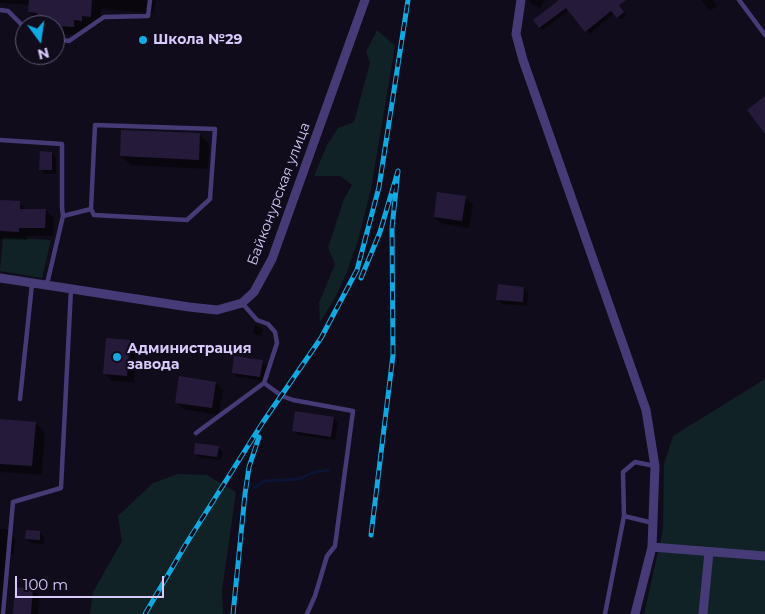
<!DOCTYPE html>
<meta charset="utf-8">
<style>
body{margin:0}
#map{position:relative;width:765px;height:614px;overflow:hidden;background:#110c1b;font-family:Montserrat,sans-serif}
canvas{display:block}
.north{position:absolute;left:15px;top:15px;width:50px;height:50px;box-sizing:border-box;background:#110c1b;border:1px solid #615875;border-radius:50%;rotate:166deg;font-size:14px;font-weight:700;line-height:20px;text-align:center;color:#d8cafb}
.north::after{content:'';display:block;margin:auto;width:18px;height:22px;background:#10a9e1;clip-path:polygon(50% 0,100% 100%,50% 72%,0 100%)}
.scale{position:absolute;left:15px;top:576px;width:149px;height:22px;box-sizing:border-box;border:2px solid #d8cafb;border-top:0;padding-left:6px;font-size:15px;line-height:18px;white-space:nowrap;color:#d8cafb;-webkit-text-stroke:4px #110c1b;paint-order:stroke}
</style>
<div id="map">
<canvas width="765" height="614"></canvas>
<div class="north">N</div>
<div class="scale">100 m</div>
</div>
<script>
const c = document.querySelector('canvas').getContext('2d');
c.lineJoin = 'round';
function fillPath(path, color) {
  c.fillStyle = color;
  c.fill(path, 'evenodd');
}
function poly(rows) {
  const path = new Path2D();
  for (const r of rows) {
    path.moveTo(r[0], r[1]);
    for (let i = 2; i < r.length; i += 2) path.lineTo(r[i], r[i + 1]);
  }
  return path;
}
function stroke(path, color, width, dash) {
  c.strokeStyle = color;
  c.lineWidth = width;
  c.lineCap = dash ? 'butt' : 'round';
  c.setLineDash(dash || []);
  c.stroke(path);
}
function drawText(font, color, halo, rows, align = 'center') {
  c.font = font + ' Montserrat,sans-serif';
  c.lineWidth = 4.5;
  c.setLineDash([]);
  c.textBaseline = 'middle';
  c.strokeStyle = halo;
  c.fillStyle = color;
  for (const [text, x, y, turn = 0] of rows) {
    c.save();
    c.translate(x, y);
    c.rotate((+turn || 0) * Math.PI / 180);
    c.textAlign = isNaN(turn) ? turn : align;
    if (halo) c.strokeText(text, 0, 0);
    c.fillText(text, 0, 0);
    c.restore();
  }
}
const green = poly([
 [377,30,395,46,371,189,358,240,347,272,335,298,320,322,319,303,335,264,328,248,344,199,352,185,340,176,314,176,327,145,338,128,354,122,370,63,366,52],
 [3,237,51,240,42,278,0,271],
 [765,379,765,614,644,614,663,530,664,464,673,436],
 [178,474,207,475,236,492,222,591,223,614,90,614,93,592,122,541,118,516,153,483]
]);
const shadow = poly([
 [0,0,156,0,154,13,101,9,100,25,92,25,91,30,83,29,83,35,55,34,55,25,46,25,42,22,39,21,29,12,30,5,0,3],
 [530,0,545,0,540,8,532,4,529,1],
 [562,0,616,0,626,15,621,20,615,13,589,34,569,10,543,30,540,27],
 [701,0,713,0,717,6,710,11],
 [200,135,209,144,208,169,131,165,121,156],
 [52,153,56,158,56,174,45,174,40,169],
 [466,198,473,205,469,228,442,224,435,217],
 [0,202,19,202,27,210,45,210,54,218,53,236,27,236,27,240,0,239],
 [524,288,528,293,527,306,502,304,498,299],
 [255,325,263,329,261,336,253,333],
 [129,341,136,348,134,382,112,381,105,374],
 [262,361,267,366,264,381,237,377,233,373],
 [180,378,216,383,223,390,219,415,183,409,176,402],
 [334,418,338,423,335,440,298,435,293,430],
 [0,420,36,423,45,433,42,475,0,472],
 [218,447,223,452,221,460,200,458,195,453],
 [0,529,6,529,15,539,14,554,11,554,6,614,0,614],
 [40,532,44,537,44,544,31,543,26,539],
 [33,590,40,597,38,614,14,614]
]);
const stream = poly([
 [254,488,264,481,299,479,312,473,328,470]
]);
const building = poly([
 [29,0,92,0,91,17,82,16,82,21,74,20,74,27,44,25,44,18,37,18,37,13,28,12],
 [559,0,626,0,619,5,624,12,617,18,611,11,585,32,566,8,539,28,533,20],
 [765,96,765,134,747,110],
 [121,130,200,133,199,160,120,156],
 [40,151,52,152,52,170,39,170],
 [437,192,466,196,462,221,434,217],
 [0,200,20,201,20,209,46,209,45,228,19,228,19,232,0,231],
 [498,284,524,287,523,302,496,300],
 [106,338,130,340,127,376,103,374],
 [234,356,263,360,260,377,232,373],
 [179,376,216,382,212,408,175,403],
 [295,411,334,417,331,437,292,431],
 [0,419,36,422,32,466,0,464],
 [195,443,219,446,217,457,194,454],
 [26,530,40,531,40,540,25,539],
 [15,587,33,589,31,614,13,614]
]);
const service = poly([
 [739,0,765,35],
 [0,10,8,11,25,28],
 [55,39,69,41,104,17,148,16,150,0],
 [0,140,62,144,62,207,63,216],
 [47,284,63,216,91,209,95,125,215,129,210,199,187,220,94,215,91,209],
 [264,383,282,396,293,400,353,411,335,546,327,556,315,596,307,614],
 [20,399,32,284],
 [196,433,264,383,277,343,275,332,268,324,257,320,242,303],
 [624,516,653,523],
 [3,614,13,502,61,488,71,289],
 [605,614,624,516,623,472,635,462,655,466]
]);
const minor = poly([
 [521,0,516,34,523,60,646,410,655,466,652,547,635,614],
 [0,278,189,307,217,310,242,303,254,292,272,259,365,0],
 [652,547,765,556],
 [703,614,709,552]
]);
const rail = poly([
 [361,278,380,232,398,171,392,228,393,355,371,535],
 [145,614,186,544,263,422,321,338,357,270,379,187,408,0],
 [233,614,245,494,249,467,259,437]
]);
const markers = [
 [143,40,5,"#10a9e1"],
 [117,357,5,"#10a9e1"]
];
const poiNames = [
 ["Школа №29",153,40],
 ["Администрация",127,349],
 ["завода",127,365]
];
const streetNames = [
 ["Байконурская улица",279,194,-69]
];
fillPath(green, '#102225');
fillPath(shadow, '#0007');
stroke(stream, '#0b1435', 3);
fillPath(building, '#261a3b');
stroke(service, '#473b77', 4.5);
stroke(minor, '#473b77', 9);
stroke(rail, '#10a9e1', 5);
stroke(rail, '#110c1b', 3, [9]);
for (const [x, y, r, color] of markers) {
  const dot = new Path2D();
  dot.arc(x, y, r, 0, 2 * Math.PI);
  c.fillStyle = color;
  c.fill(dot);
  stroke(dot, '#110c1b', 2);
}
drawText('bold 14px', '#d8cafb', '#110c1b', poiNames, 'left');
drawText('14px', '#d8cafb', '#110c1b', streetNames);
</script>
